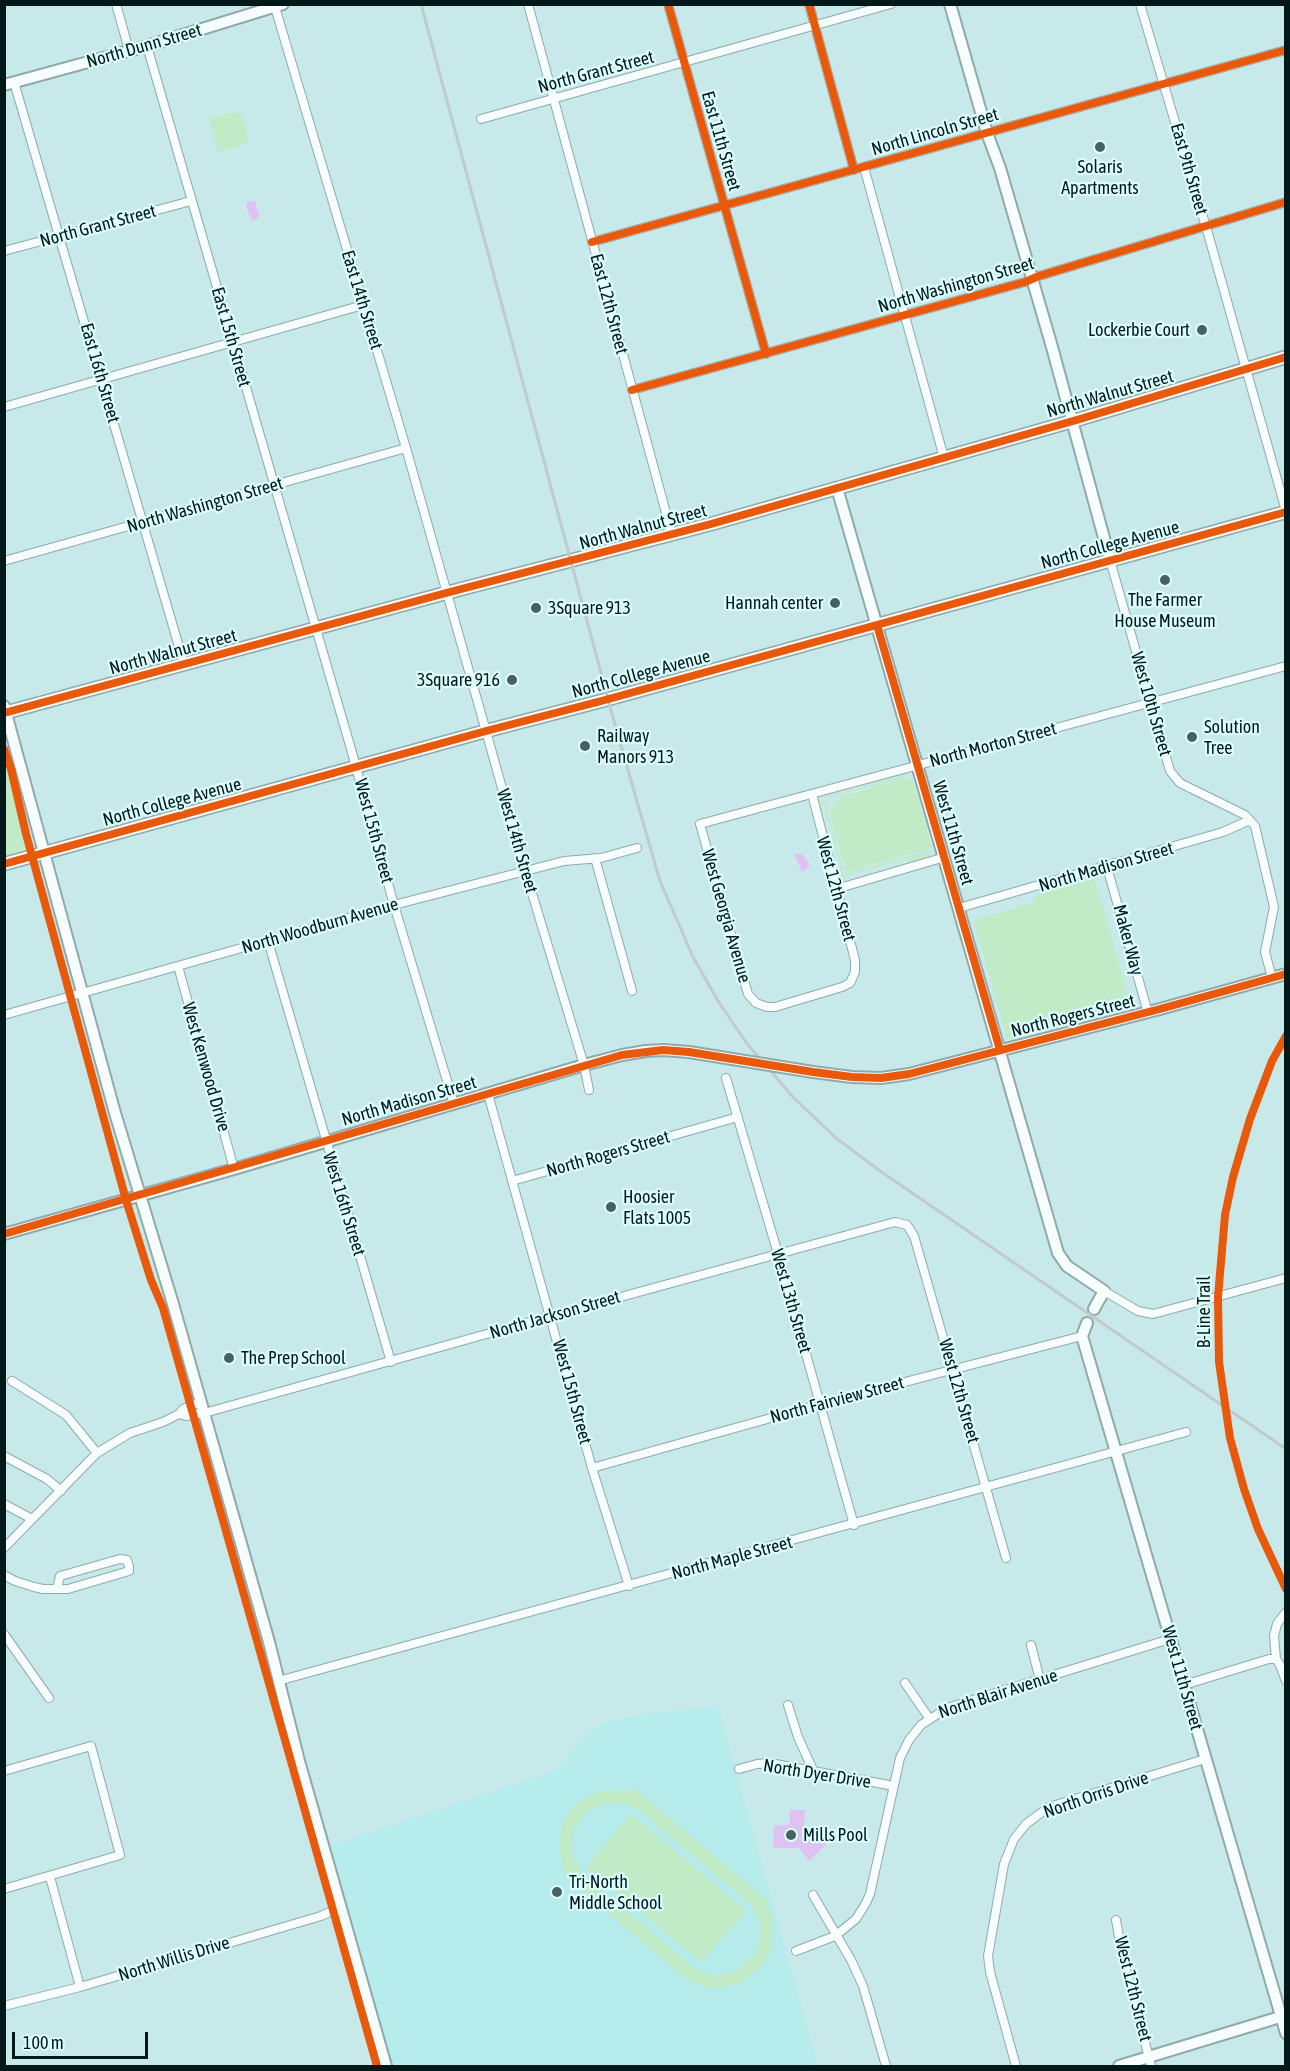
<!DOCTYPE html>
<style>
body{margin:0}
#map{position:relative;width:1290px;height:2071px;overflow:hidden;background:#c8e9e9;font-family:"Asap Condensed",sans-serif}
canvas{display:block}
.frame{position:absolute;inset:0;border:6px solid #021819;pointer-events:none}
.scale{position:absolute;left:12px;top:2032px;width:136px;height:27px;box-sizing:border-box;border:3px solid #021819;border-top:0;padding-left:8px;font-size:18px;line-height:21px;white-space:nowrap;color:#021819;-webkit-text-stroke:4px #dcfeff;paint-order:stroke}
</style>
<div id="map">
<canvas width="1290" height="2071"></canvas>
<div class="frame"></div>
<div class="scale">100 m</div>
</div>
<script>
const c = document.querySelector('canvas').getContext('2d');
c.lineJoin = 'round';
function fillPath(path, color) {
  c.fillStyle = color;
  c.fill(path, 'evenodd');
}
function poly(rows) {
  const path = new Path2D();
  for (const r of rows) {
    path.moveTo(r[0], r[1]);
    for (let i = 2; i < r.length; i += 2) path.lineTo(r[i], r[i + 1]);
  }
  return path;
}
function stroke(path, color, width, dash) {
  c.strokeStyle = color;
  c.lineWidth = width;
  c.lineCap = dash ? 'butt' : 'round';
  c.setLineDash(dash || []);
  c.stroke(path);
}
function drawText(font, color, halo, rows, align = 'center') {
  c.font = font + ' "Asap Condensed",sans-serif';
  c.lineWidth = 4.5;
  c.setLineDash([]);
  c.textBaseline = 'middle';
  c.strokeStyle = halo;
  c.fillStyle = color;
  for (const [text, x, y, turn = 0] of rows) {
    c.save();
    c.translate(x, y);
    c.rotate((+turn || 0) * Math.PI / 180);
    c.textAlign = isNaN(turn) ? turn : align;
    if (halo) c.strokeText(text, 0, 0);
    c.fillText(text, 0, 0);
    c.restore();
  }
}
const built = poly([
 [718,1706,818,2066,393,2066,331,1845,556,1770,586,1735,600,1724,642,1714]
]);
const green = poly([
 [235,112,242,115,249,143,218,152,209,119],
 [5,754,30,850,5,857,4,857],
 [906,773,910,773,909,775,900,779,826,798,825,795,830,796,901,776],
 [904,779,913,780,932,848,846,871,830,814,834,804,841,797],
 [825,801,845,878,842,877,839,874,838,869,841,868,824,806,821,806,820,803],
 [933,850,927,857,912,861,906,859,853,874,847,878,846,873],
 [1092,879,1097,887,1130,1004,1007,1038,974,922,980,918,1032,903,1037,894],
 [633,1787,769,1902,767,1905,771,1911,773,1932,771,1948,767,1958,759,1969,740,1983,720,1988,707,1987,699,1985,681,1975,578,1887,564,1871,560,1854,559,1837,565,1820,573,1807,583,1799,597,1792,610,1790,629,1792],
 [607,1803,626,1804,641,1812,752,1906,761,1924,760,1941,756,1952,745,1964,735,1971,719,1975,708,1974,694,1968,581,1872,572,1853,573,1832,579,1821,588,1811],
 [631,1814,747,1911,701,1962,586,1867]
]);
const water = poly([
 [248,201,255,201,259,216,256,220,251,219,246,205],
 [794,854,802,854,810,865,806,869,802,872],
 [790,1810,805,1810,804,1831,811,1839,822,1831,826,1845,809,1861,799,1848,773,1848,774,1826,790,1825]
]);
const street = poly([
 [116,4,129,50],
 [528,4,672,535],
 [668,4,766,354],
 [809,4,854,170],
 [1140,4,1209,237,1286,511],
 [275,7,406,448,528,880,584,1065,589,1090],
 [147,46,351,749,394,905,454,1104],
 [14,82,184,664],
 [481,119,891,4],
 [864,167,944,458],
 [592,242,1286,50],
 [4,251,191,201],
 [632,390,1025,282,1039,276,1286,202],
 [4,407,363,305],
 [1110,560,1170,771,1180,783,1245,815,1255,826,1274,907,1265,952,1272,978],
 [4,561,406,448],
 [812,794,855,960,855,972,850,983,842,987,775,1007,767,1007,756,1003,748,994,700,824,1286,666],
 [595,858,632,991],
 [1107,867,1148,1013],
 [836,889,945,857],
 [959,908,1223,832,1250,820],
 [268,941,391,1362],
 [178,966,234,1169],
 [4,1015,394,905,564,861,601,858,637,848],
 [726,1078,776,1247,854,1525],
 [488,1094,592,1468,629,1586],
 [512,1181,738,1117],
 [1104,1291,1138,1311,1153,1314,1286,1278],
 [12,1381,66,1415,97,1453],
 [179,1414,186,1416,208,1412,551,1316,895,1222,907,1225,914,1236,1006,1558],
 [4,1456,47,1479,61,1491],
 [592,1468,828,1402,1082,1336],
 [4,1504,32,1519],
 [4,1548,97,1453,130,1433,163,1422,179,1414,183,1409,201,1402],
 [4,1575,15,1581,34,1587,43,1589,68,1589,129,1571,129,1566,127,1560,120,1559,60,1576,57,1589],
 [1286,1612,1277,1624,1274,1636,1276,1659,1280,1665,1286,1681],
 [4,1634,49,1698],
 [1031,1645,1040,1680],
 [278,1681,1186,1432],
 [905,1683,929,1718],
 [1184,1685,1269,1659,1276,1659],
 [788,1705,798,1737,813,1770],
 [739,1769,757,1764,770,1763,894,1786],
 [4,1771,91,1746,120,1855,4,1889],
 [50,1877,80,1987],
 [813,1895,851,1960,863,1986,886,2066],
 [1116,1920,1122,1954,1151,2066],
 [796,1951,835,1936,856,1919,866,1903,870,1894,900,1758,909,1740,921,1725,947,1708,1170,1639],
 [4,2006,80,1987,321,1916,341,1907],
 [1016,2066,990,1972,988,1956,1004,1864,1014,1839,1026,1824,1049,1807,1205,1759]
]);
const secondary = poly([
 [950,4,987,133,1000,168,1052,347,1110,560],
 [4,85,147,46,283,4],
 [837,488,1058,1253,1067,1266,1104,1291,1094,1309],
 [4,706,115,1113,173,1304,269,1642,299,1761,386,2066],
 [813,1072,852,1077,881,1078,909,1074,1160,1009,1286,974],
 [4,1234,234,1169,584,1065,622,1055,646,1051,663,1050,689,1052],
 [1087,1323,1082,1336,1286,2033],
 [1119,2066,1280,2017]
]);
const primary = poly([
 [4,713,446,593,711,524,1080,419,1286,357],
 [4,864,486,731,605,700,1286,512]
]);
const rail = poly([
 [421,4,615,725,660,881,693,957,718,1001,748,1045,793,1097,836,1138,883,1173,1286,1449]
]);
const secondaryBridge = poly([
 [689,1052,813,1072]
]);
const cycleway = poly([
 [668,4,766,354],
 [809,4,854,170],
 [592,242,1286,50],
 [632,390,1025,282,1039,276,1286,202],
 [877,625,1000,1050],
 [4,713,446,593,711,524,1080,419,1286,357],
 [4,749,11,769,26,834,126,1200,151,1280,163,1308,377,2066],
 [4,864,486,731,605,700,1286,512],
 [1286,1036,1272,1061,1250,1119,1233,1177,1225,1215,1218,1297,1219,1362,1230,1438,1244,1489,1258,1529,1286,1589],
 [4,1234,622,1055,663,1050,689,1052,813,1072,852,1077,881,1078,909,1074,1160,1009,1286,974]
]);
const markers = [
 [1100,147,6,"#476162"],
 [1202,330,6,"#476162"],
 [1165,580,6,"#476162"],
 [835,603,6,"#476162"],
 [536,608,6,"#476162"],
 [512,680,6,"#476162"],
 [1192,737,6,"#476162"],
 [585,746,6,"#476162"],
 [611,1207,6,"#476162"],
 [229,1358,6,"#476162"],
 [791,1835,6,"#476162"],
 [557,1892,6,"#476162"]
];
const streetNames = [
 ["North Dunn Street",144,46,-16],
 ["North Grant Street",596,72,-15],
 ["North Lincoln Street",935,132,-16],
 ["East 11th Street",721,141,74],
 ["East 9th Street",1189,169,74],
 ["North Grant Street",98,226,-15],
 ["North Washington Street",956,285,-16],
 ["East 14th Street",362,300,73],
 ["East 12th Street",609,304,75],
 ["East 15th Street",231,337,74],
 ["East 16th Street",100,373,74],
 ["North Walnut Street",1110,394,-16],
 ["North Washington Street",205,505,-16],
 ["North Walnut Street",643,527,-15],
 ["North College Avenue",1110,545,-15],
 ["North Walnut Street",173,652,-15],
 ["North College Avenue",641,674,-15],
 ["West 10th Street",1151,704,74],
 ["North Morton Street",993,745,-15],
 ["North College Avenue",172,802,-15],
 ["West 15th Street",374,831,75],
 ["West 11th Street",953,833,74],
 ["West 14th Street",517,841,74],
 ["North Madison Street",1106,867,-16],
 ["West 12th Street",836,889,75],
 ["West Georgia Avenue",726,916,74],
 ["North Woodburn Avenue",320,926,-16],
 ["Maker Way",1128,940,75],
 ["North Rogers Street",1073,1016,-14],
 ["West Kenwood Drive",206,1067,74],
 ["North Madison Street",409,1101,-16],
 ["North Rogers Street",608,1154,-16],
 ["West 16th Street",344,1204,73],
 ["West 13th Street",791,1301,74],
 ["B-Line Trail",1204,1312,-90],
 ["North Jackson Street",555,1315,-16],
 ["West 12th Street",959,1391,74],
 ["West 15th Street",572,1392,75],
 ["North Fairview Street",837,1400,-15],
 ["North Maple Street",732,1558,-15],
 ["West 11th Street",1182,1678,74],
 ["North Blair Avenue",998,1694,-18],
 ["North Dyer Drive",817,1774,9],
 ["North Orris Drive",1096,1795,-19],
 ["North Willis Drive",174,1959,-17],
 ["West 12th Street",1133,1989,76]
];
const poiNames = [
 ["Solaris",1100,167,"center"],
 ["Apartments",1100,188,"center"],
 ["Lockerbie Court",1190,330,"right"],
 ["The Farmer",1165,600,"center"],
 ["House Museum",1165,621,"center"],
 ["Hannah center",823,603,"right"],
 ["3Square 913",548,608],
 ["3Square 916",500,680,"right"],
 ["Solution",1204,727],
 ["Tree",1204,748],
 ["Railway",597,736],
 ["Manors 913",597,757],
 ["Hoosier",623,1197],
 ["Flats 1005",623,1218],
 ["The Prep School",241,1358],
 ["Mills Pool",803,1835],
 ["Tri-North",569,1882],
 ["Middle School",569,1903]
];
fillPath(built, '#b7eced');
fillPath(green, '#c0ebc6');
fillPath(water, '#dec2f4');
stroke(street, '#90aaab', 10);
stroke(secondary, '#90aaab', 14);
stroke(primary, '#90aaab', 15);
stroke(street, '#f7fcfc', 8);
stroke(secondary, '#f7fcfc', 10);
stroke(primary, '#f7fcfc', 12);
stroke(rail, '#c1cbcb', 3);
stroke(secondaryBridge, '#90aaab', 14, []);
stroke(secondaryBridge, '#f7fcfc', 10);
stroke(cycleway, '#e8590c', 8);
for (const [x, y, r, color] of markers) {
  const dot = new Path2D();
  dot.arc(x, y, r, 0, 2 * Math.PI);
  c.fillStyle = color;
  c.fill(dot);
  stroke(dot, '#dcfeff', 2);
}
drawText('18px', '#021819', '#dcfeff', streetNames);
drawText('18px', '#021819', '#dcfeff', poiNames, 'left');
</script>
